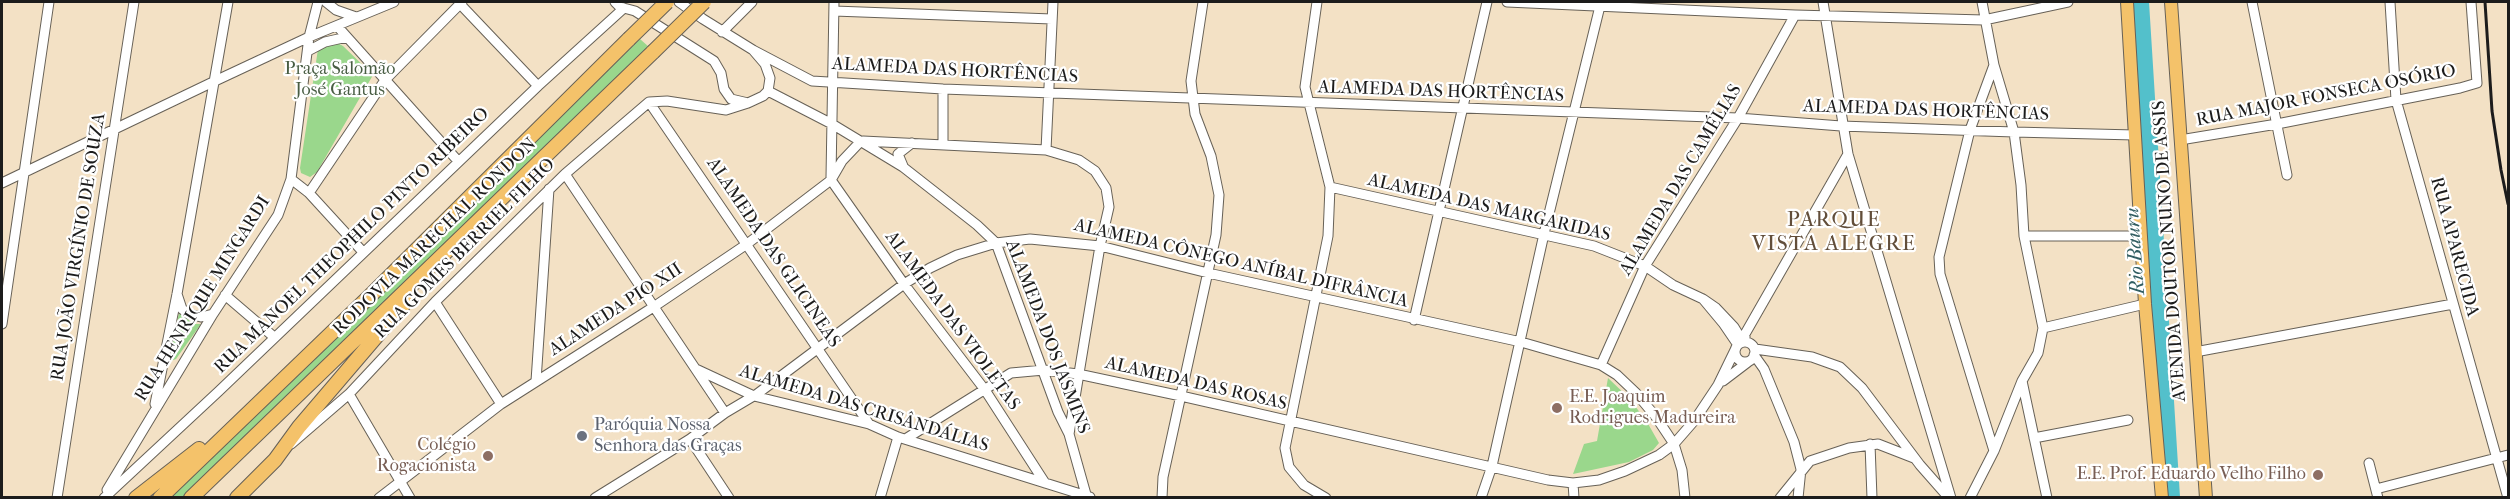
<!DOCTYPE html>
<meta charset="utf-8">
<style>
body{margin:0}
#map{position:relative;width:2510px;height:499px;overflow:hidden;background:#f3e1c5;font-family:"IM FELL French Canon",serif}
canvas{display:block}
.frame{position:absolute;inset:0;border:3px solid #1c1c1c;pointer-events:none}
</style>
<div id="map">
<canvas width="2510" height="499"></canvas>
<div class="frame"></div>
</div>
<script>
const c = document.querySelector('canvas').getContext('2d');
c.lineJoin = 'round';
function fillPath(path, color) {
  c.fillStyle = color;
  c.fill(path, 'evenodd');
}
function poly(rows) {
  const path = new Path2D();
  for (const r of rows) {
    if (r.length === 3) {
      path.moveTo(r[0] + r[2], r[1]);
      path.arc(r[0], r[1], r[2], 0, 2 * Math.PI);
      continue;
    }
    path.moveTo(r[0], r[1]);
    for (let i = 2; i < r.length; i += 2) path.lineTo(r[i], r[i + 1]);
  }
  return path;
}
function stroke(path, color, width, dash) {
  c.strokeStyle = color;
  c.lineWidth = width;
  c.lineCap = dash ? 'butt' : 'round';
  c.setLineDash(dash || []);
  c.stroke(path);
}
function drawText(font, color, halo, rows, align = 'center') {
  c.font = font + ' "IM FELL French Canon",serif';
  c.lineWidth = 4.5;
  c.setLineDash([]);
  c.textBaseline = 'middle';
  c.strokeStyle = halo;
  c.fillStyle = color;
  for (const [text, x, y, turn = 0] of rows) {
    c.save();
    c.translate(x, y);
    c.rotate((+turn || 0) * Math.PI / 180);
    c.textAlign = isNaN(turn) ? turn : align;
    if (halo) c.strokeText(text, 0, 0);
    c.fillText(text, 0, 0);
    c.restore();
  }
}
const green = poly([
 [640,39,649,47,273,412,184,497,167,498],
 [334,41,343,46,373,75,317,172,310,177,301,173,300,168,318,49],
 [179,313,194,324,201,324,176,359,171,361,170,354],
 [1608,378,1629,398,1647,422,1659,443,1653,450,1629,462,1573,474,1584,444,1597,441]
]);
const water = poly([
 [2131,2,2149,2,2180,497,2163,497]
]);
const minor = poly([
 [326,2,336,10,356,17],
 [615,2,620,7,635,11,714,61,721,73,724,89,731,99,748,103,763,96,768,91,770,78,765,64,753,50,703,19,679,2],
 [1317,2,1305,87,1330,187,1328,236,1285,448,1289,467,1304,485,1326,498],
 [1507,2,1795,15,1984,20,2068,2],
 [1823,2,1848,154,1951,498],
 [2252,2,2287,175],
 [2390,2,2396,100,2508,498],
 [460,4,538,86],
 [834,11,1052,19],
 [338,27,458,161],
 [722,32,752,2],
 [753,50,812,81,943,89,1738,118,1841,126,2014,132,2135,135],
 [308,51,325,42,347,37],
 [768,91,832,124,903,167,977,225,996,243,1058,412,1069,434,1087,498],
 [649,102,869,424],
 [2180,140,2277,124,2460,88,2477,83,2471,2],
 [863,141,1046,150,1079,160,1095,171,1106,188,1109,207,1100,246,1069,434],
 [943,145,943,89],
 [1046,150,1053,2],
 [903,166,898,154,912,143],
 [565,174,725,413],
 [831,177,834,2],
 [291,179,309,193,363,252],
 [831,180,904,284,985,390,1045,483],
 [2,183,215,81,309,37,394,2],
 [1330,187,1594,246,1645,266,1673,285,1703,299],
 [309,193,385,80,462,2],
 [2024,236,2141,236],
 [177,294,182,309,189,314,201,317,213,314],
 [225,295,274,337],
 [435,302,501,404],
 [1414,320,1487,2],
 [2,324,49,2],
 [2043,328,2145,304],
 [1745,352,10],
 [1745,342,1745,334,1848,154],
 [1738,345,1723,323,1703,299,1716,308,1734,327,1743,342],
 [1755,349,1812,357,1840,367,1862,388,1920,465,1949,498],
 [2195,352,2453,304],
 [1754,355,1764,369,1794,442,1801,469,1798,498],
 [1601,365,1645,266,1738,118,1795,15],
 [696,369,754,396,869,424,898,437,1090,497],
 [536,381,549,189],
 [1723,381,1748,362],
 [2022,381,2047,498],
 [349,394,410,498],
 [155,404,177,294,228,2],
 [907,438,1011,373,1044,370,1078,374,1181,396,1548,480,1573,483,1599,480,1625,471,1659,455,1674,444,1694,421,1718,385,1736,348],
 [2034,438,2128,420],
 [690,439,729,498],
 [291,444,349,394,435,302,565,174,649,102,667,101,726,110,748,103],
 [1870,444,1872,498],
 [1994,451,1940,274,1939,257,1970,130,1994,65],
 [2369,463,2378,498],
 [1573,483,1574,498],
 [2376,489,2508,455],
 [107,490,213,314,278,215,291,179,309,37,318,2],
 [57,498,134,2],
 [104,498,219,391,538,86,624,8],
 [379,498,501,404,655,306,747,244,831,180,842,161,861,141],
 [595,498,690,439,725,413,757,394,904,284,930,268,957,255,996,243,1030,239,1100,246,1208,273,1521,342,1601,365,1617,375,1636,393,1656,417,1674,444,1682,470,1685,498],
 [880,498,898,437],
 [1162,498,1163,477,1216,235,1219,195,1211,156,1195,114,1191,81,1203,2],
 [1481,498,1492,466,1544,234,1601,2],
 [1780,498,1810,461,1849,448,1878,444,1914,458],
 [1970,498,1994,451,2022,381,2038,353,2043,328,2024,236,2021,185,2014,132,1994,65,1982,2]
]);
const major = poly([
 [2127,2,2145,304,2162,498],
 [2171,2,2206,498]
]);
const highway = poly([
 [136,498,199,449],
 [160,498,371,295,629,39],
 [191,498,653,52],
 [237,498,275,460,299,427,410,297]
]);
const rail = poly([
 [2485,2,2492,111,2501,170,2508,204]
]);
const highwayBridge = poly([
 [629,39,667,2],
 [653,52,704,2]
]);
const markers = [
 [1557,408,6,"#8d6e63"],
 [582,436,6,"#6b7280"],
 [488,456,6,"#8d6e63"],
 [2318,475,6,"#8d6e63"]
];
const parkNames = [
 ["Praça Salomão",340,70],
 ["José Gantus",340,91]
];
const streetNames = [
 ["ALAMEDA DAS HORTÊNCIAS",955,71,3],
 ["ALAMEDA DAS HORTÊNCIAS",1441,92,2],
 ["RUA MAJOR FONSECA OSÓRIO",2326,96,-11],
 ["ALAMEDA DAS HORTÊNCIAS",1926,111,2],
 ["ALAMEDA DAS CAMÉLIAS",1681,180,-59],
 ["ALAMEDA DAS MARGARIDAS",1489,208,13],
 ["RODOVIA MARECHAL RONDON",435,237,-44],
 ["RUA MANOEL THEOPHILO PINTO RIBEIRO",352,241,-44],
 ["RUA JOÃO VIRGÍNIO DE SOUZA",79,247,-81],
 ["RUA APARECIDA",2454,247,75],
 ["RUA GOMES BERRIEL FILHO",465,249,-45],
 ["AVENIDA DOUTOR NUNO DE ASSIS",2170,251,-94],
 ["ALAMEDA DAS GLICINEAS",773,253,56],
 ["ALAMEDA CÔNEGO ANÍBAL DIFRÂNCIA",1241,264,13],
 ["RUA HENRIQUE MINGARDI",203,299,-58],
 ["ALAMEDA PIO XII",616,310,-33],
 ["ALAMEDA DAS VIOLETAS",952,321,54],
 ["ALAMEDA DOS JASMINS",1047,337,69],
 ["ALAMEDA DAS ROSAS",1196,384,13],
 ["ALAMEDA DAS CRISÂNDÁLIAS",864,409,17]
];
const educationNames = [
 ["E.E. Joaquim",1569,398,"left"],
 ["Rodrigues Madureira",1569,419,"left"],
 ["Colégio",476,446],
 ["Rogacionista",476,467],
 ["E.E. Prof. Eduardo Velho Filho",2306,475]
];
const worshipNames = [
 ["Paróquia Nossa",594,426],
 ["Senhora das Graças",594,447]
];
const waterNames = [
 ["Rio Bauru",2136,251,-94]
];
const quarterNames = [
 ["PARQUE",1834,221],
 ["VISTA ALEGRE",1834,245]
];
fillPath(green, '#9ad78c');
fillPath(water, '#53c0cb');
stroke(minor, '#676157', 11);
stroke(major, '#676157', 14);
stroke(highway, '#676157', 16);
stroke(minor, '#fff', 9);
stroke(major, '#f4c26a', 12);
stroke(highway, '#f4c26a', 14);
stroke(rail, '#1c1c1c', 3);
stroke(highwayBridge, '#676157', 16, []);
stroke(highwayBridge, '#f4c26a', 14);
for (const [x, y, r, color] of markers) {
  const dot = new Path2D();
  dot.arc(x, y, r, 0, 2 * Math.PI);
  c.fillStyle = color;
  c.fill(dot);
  stroke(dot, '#fff', 2);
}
drawText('18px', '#485d43', '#fff', parkNames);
drawText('18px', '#1c1c1c', '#fff', streetNames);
drawText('18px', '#785e54', '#fff', educationNames, 'right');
drawText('18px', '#5b616d', '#fff', worshipNames, 'left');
drawText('italic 20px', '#325e62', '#fff', waterNames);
c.letterSpacing = '1.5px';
drawText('21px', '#624e3a', '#fff', quarterNames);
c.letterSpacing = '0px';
</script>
